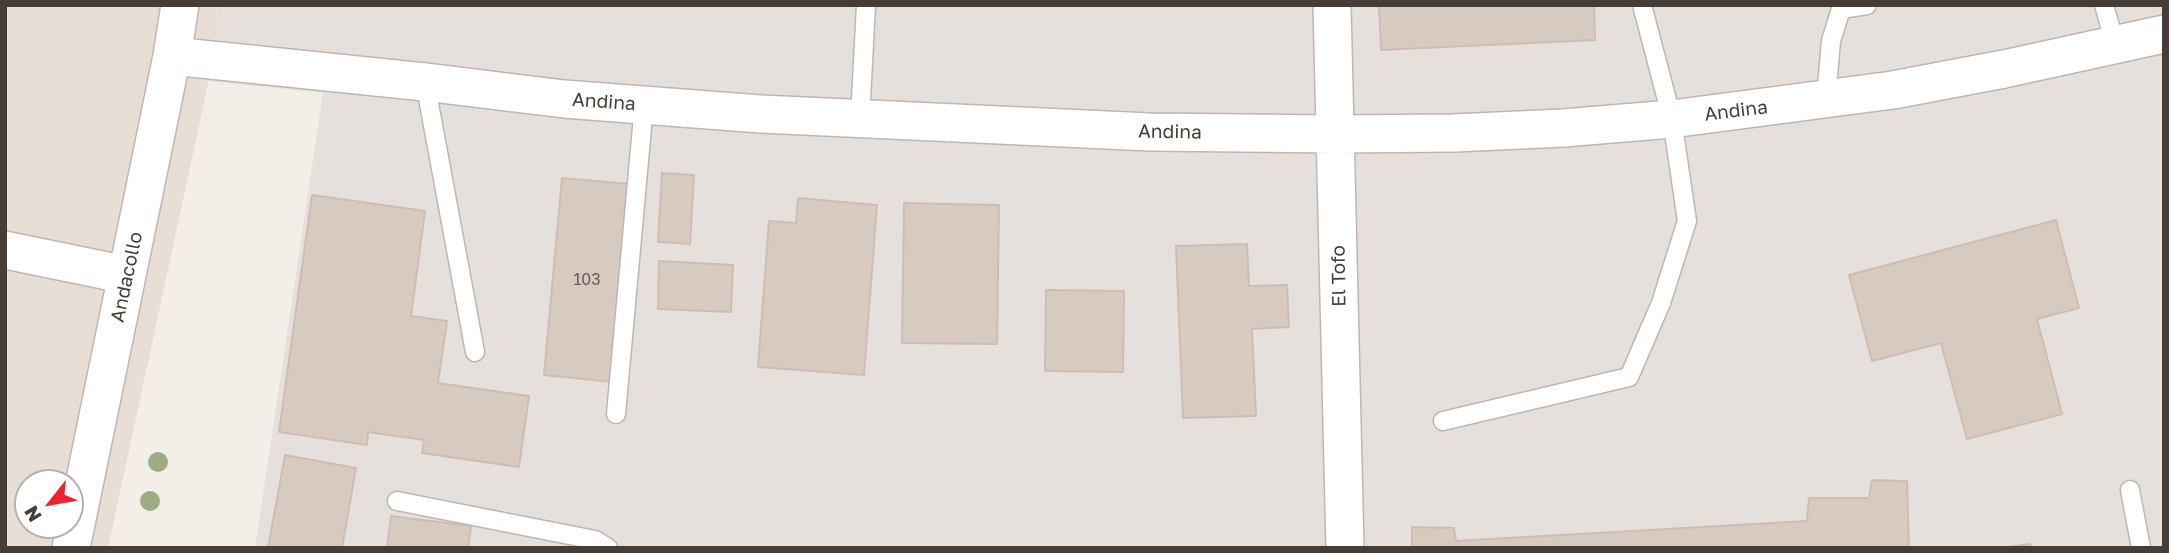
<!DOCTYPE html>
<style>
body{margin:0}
#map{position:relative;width:2169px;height:553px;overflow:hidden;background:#f3eee8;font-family:"Golos Text",sans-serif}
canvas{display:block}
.frame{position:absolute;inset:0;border:7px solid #463d37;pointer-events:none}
.north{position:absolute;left:14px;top:469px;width:70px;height:70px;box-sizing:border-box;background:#fff;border:2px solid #b5b1af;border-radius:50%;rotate:239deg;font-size:19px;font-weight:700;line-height:28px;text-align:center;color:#463d37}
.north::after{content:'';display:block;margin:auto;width:24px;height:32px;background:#f0222d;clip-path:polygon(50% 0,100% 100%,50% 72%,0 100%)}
</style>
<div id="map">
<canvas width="2169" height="553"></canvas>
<div class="frame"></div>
<div class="north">N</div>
</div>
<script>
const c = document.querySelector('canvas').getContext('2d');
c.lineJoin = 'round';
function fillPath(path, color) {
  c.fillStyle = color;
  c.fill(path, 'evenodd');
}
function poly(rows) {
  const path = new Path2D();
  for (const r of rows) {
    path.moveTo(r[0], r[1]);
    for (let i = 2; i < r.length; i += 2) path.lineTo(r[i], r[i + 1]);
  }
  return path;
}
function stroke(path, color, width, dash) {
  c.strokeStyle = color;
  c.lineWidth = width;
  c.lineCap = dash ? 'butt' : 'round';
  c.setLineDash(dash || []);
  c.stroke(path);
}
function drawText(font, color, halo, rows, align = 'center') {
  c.font = font + ' "Golos Text",sans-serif';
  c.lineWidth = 6;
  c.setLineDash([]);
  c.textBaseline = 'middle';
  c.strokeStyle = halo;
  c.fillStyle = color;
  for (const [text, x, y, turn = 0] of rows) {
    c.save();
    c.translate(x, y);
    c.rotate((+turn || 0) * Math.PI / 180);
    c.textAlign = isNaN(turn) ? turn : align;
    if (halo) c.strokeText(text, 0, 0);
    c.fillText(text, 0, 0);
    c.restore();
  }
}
const residential = poly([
 [5,5,225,5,108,548,5,548],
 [28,483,70,483,70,525,28,525]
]);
const industrial = poly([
 [225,5,2164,5,2164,548,255,548,323,93,208,81]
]);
const building = poly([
 [1594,5,1595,40,1381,50,1379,6,1594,5],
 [662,173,694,175,690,244,658,242,662,173],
 [562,178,630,184,612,382,544,375,562,178],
 [312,195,425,211,411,316,447,321,438,383,529,396,519,467,422,453,424,440,368,432,367,445,279,432,312,195],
 [798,198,877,205,864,375,758,367,769,221,796,223,798,198],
 [904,203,999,205,997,344,902,343,904,203],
 [2056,220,2079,308,2037,319,2062,414,1967,439,1941,343,1872,361,1849,275,2056,220],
 [1247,244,1249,286,1287,285,1289,327,1252,329,1256,416,1183,418,1176,246,1247,244],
 [659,261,733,265,731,312,658,309,659,261],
 [1046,290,1124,291,1123,372,1045,371,1046,290],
 [285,455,356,468,342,548,268,548,285,455],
 [1872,480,1907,481,1909,548,1412,548,1412,527,1454,528,1456,541,1807,521,1809,498,1869,498,1872,480],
 [391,516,471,526,468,548,387,548,391,516],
 [2030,544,2031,548,2003,548,2030,544]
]);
const lane = poly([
 [2104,5,2115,44],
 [425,82,475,352],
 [1826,99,1831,41,1841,9,1867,5],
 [860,119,866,5],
 [616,414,644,105],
 [1443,421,1629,377,1661,303,1687,221,1672,119,1642,5],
 [2130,490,2141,548],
 [397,501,595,540,608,548]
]);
const street = poly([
 [1332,5,1345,548],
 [172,56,425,82,564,99,761,114,1150,132,1335,134,1454,133,1563,128,1672,119,1893,90,2004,69,2164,34],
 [5,250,127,275],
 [71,548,172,56,180,5]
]);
const trees = [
 [158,462],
 [150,501]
];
const numberNames = [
 ["103",587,280]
];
const streetNames = [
 ["Andina",604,102,4],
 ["Andina",1736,111,-7],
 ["Andina",1170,132,1],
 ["El Tofo",1339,276,-91],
 ["Andacollo",127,277,-78]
];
fillPath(residential, '#e7ded6');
fillPath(industrial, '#e6e0dd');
fillPath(building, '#d7cac1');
stroke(building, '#cfbdb1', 2);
stroke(lane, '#c1b6ae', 21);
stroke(street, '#c1b6ae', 40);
stroke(lane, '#fff', 18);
stroke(street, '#fff', 37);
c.fillStyle = '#9dac81';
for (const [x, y] of trees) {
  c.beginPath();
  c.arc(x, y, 10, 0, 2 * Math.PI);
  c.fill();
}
drawText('16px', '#6a605a', null, numberNames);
drawText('19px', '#463d37', '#fff', streetNames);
</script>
